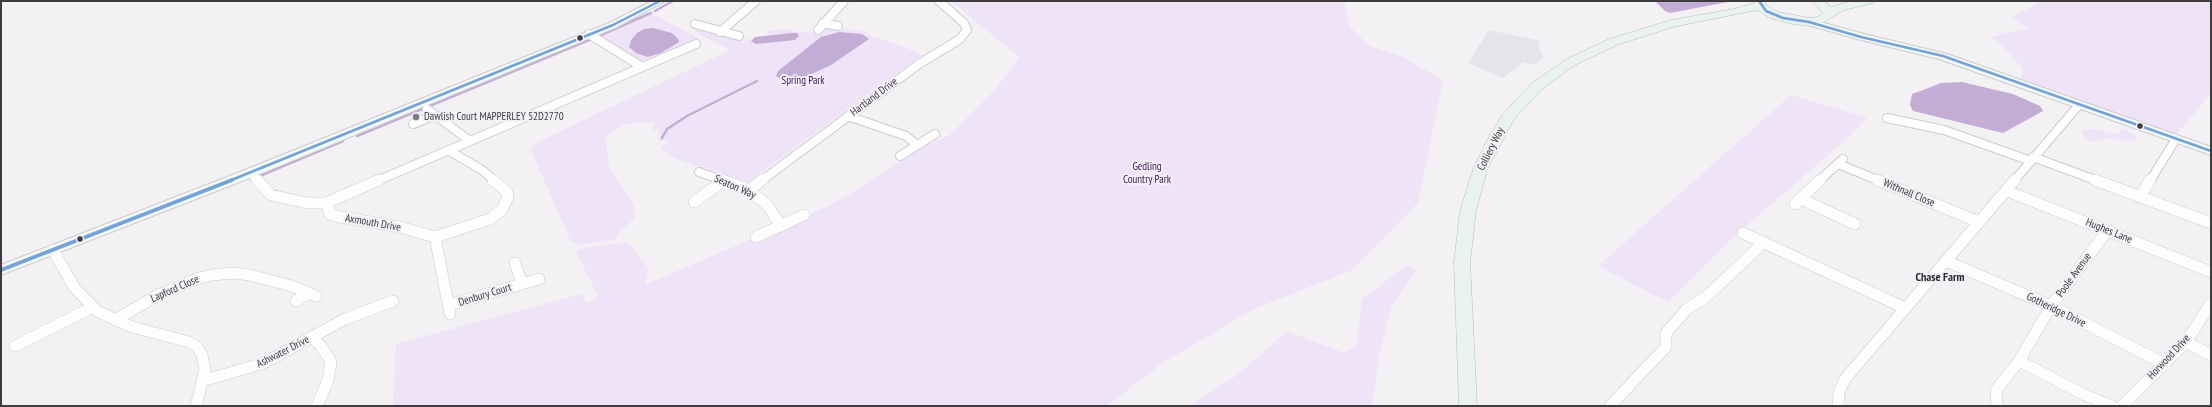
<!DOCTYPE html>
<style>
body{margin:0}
#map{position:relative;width:2212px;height:407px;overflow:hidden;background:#f3f1f4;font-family:"PT Sans Narrow",sans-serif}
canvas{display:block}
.frame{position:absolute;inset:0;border:2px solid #3e3c3e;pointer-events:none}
</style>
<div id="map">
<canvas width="2212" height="407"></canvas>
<div class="frame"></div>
</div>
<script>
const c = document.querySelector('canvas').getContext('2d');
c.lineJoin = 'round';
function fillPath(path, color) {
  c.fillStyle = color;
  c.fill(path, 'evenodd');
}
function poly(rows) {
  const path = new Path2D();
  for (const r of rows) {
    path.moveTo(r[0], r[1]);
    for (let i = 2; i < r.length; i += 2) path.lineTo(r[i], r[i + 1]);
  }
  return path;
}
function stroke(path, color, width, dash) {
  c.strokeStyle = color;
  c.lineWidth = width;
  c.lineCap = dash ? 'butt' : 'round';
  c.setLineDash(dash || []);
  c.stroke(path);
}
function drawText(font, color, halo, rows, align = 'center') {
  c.font = font + ' "PT Sans Narrow",sans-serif';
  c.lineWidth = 4;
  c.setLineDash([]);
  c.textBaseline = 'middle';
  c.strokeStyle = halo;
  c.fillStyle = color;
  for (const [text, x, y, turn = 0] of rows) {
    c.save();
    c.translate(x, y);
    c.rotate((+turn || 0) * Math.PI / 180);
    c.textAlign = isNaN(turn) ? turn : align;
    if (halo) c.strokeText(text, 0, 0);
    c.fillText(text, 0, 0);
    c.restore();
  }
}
const built = poly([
 [1489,30,1540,41,1538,46,1543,56,1542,57,1544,58,1533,65,1524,62,1503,78,1468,63]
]);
const green = poly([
 [951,1,1344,1,1350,27,1369,46,1400,56,1443,80,1418,203,1352,270,1254,309,1164,362,1107,406,393,406,396,344,581,294,587,303,596,300,597,294,576,252,582,248,625,243,630,245,649,269,645,285,826,207,852,193,917,150,950,135,995,90,1019,57],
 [2044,1,2211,1,2211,93,2176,135,2021,81,2023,69,2001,44,1991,37,2029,28,2012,16],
 [653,14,701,40,644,63,599,38],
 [826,27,867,32,868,35,903,46,922,55,748,182,673,158,663,151,661,147,668,144,668,140,658,141,660,130,652,130,656,122,623,124,605,136,609,167,634,206,634,220,621,229,616,239,579,245,570,240,530,148,536,143,730,50,695,32,698,30,751,40,766,36,768,31,792,29,792,31,818,34],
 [1791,95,1867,118,1843,142,1737,234,1668,302,1598,266],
 [2096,129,2112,134,2120,133,2121,129,2124,129,2138,138,2126,141,2109,138,2091,142,2086,139,2081,130],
 [1407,265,1416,270,1392,306,1379,356,1372,406,1189,406,1239,374,1287,331,1344,353,1356,346,1362,299]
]);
const water = poly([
 [1655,1,1733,1,1670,13,1665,11],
 [653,28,672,33,679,40,679,42,661,53,648,57,636,53,629,47,631,40,637,33,644,29],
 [839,32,862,34,869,39,831,65,801,79,783,80,776,76,778,71,821,37],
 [792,33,797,33,799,36,795,40,756,44,751,41,755,37],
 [1962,82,2013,94,2040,106,2043,111,2003,133,1913,111,1910,105,1912,94,1923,90,1941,83]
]);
const stream = poly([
 [655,11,673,1],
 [599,36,651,13],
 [357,136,589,40],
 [662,138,667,129,687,116,757,81],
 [262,175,343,141]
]);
const streetFar1 = poly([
 [823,23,838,26],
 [695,24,739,36],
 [818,30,844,1],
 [720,32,756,1],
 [589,34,642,67],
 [427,109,470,141],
 [848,116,906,136,917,145],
 [1887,118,1944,130,2031,161],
 [413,124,435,115],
 [448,150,482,170,495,181],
 [900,156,935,134],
 [2033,157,2098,181],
 [1838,164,1880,181],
 [699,172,724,181],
 [250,173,258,181],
 [377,181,696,44],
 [761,181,919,64,960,39,967,30,964,23,939,1],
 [1819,181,1843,159],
 [2014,181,2078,106],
 [2150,181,2176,139]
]);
const street = poly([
 [257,180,271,195,307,203,326,203,330,214,335,216,400,227,435,237,450,314],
 [722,180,749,190,768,206,781,226],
 [1877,180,1979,222],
 [2095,180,2211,223],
 [749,190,762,180],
 [2007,191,2211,272],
 [2140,197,2150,180],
 [1801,199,1855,224],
 [694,202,723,181],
 [326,203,379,180],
 [1795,204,1820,180],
 [1743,233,1905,308],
 [435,237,490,219,502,210,508,197,507,192,493,180],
 [756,237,804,215],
 [53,250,74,287,97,311,132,327,189,342,197,347,202,355,205,370,196,406],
 [1946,261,2051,306,2165,364],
 [515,263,522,284],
 [296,301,307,294],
 [449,305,539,279],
 [115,320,158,295,199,278,212,275,233,273,250,275,292,286,316,296],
 [311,337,321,346,331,362,328,380,317,406],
 [2186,342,2211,355],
 [15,346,93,307],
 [2019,361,2085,395,2112,406],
 [202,381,264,363,345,319,393,301],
 [1610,406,1666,347,1666,333,1687,309,1705,298,1764,242],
 [1838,406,1839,392,1845,379,2015,180],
 [1997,406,1996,390,2019,361,2051,306,2107,231],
 [2122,406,2186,342,2211,303]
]);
const secondary = poly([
 [652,1,665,1,617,27,255,176,1,275,1,265,245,170,609,23,652,1],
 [1809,19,1864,34,1947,54,2211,147,2211,155,1939,59,1857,39,1805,24,1803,22,1805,20,1809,19]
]);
const primary = poly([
 [1753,1,1765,1,1766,5,1778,12,1809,18,1818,17,1823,13,1812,1,1825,1,1831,7,1852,1,1875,1,1873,3,1844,10,1821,24,1809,26,1793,24,1770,18,1757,10,1673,27,1617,45,1575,65,1542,89,1514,119,1487,170,1476,211,1470,262,1477,406,1459,406,1454,262,1460,211,1473,170,1486,142,1503,114,1532,83,1567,59,1609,39,1671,20,1734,9,1754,3,1753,1]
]);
const bus1Far1 = poly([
 [229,181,613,25,660,1]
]);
const bus1 = poly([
 [1,270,232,180]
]);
const bus2 = poly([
 [1759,1,1766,11,1783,18,1809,22,1861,37,1943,56,2211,151]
]);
const markers = [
 [580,38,3.5,"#3e3c3e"],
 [416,117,4,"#7d7b7e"],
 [2140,126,3.5,"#3e3c3e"],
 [80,239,3.5,"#3e3c3e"]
];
const parkNames = [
 ["Spring Park",803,81],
 ["Gedling",1147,167],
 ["Country Park",1147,180]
];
const streetNames = [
 ["Hartland Drive",874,97,-37],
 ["Colliery Way",1491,149,-63],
 ["Seaton Way",735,187,24],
 ["Withnall Close",1909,193,23],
 ["Axmouth Drive",373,223,10],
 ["Hughes Lane",2109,231,22],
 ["Poole Avenue",2074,275,-54],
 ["Lapford Close",175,289,-24],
 ["Denbury Court",485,295,-17],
 ["Gotheridge Drive",2056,310,26],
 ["Ashwater Drive",283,352,-27],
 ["Horwood Drive",2169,357,-47]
];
const poiNames = [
 ["Dawlish Court MAPPERLEY 52D2770",424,117]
];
const neighbourhoodNames = [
 ["Chase Farm",1940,278]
];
fillPath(built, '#e7e3ea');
fillPath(green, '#efe3f8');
fillPath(water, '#c4add4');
stroke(stream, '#c4add4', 2.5);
stroke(streetFar1, '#cccbce', 10);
stroke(street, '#cccbce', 12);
stroke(secondary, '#cccbce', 2);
stroke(primary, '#b1c0bc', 1);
stroke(streetFar1, '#fdfdfd', 8);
stroke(street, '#fdfdfd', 11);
fillPath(secondary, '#f3f7f6');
fillPath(primary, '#e9f2ef');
stroke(bus1Far1, '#75a3d5', 2.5);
stroke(bus1, '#75a3d5', 3.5);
stroke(bus2, '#75a3d5', 2.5);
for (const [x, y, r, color] of markers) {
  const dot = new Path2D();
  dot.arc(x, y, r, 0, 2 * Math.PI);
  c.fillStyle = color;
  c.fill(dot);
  stroke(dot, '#f3f0f5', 1.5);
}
drawText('11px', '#3e1355', '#f3f0f5', parkNames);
drawText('11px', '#3e3c3e', '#f3f0f5', streetNames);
drawText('11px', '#3e3c3e', '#f3f0f5', poiNames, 'left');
drawText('bold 12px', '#2c2a2e', '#f3f0f5', neighbourhoodNames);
</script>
